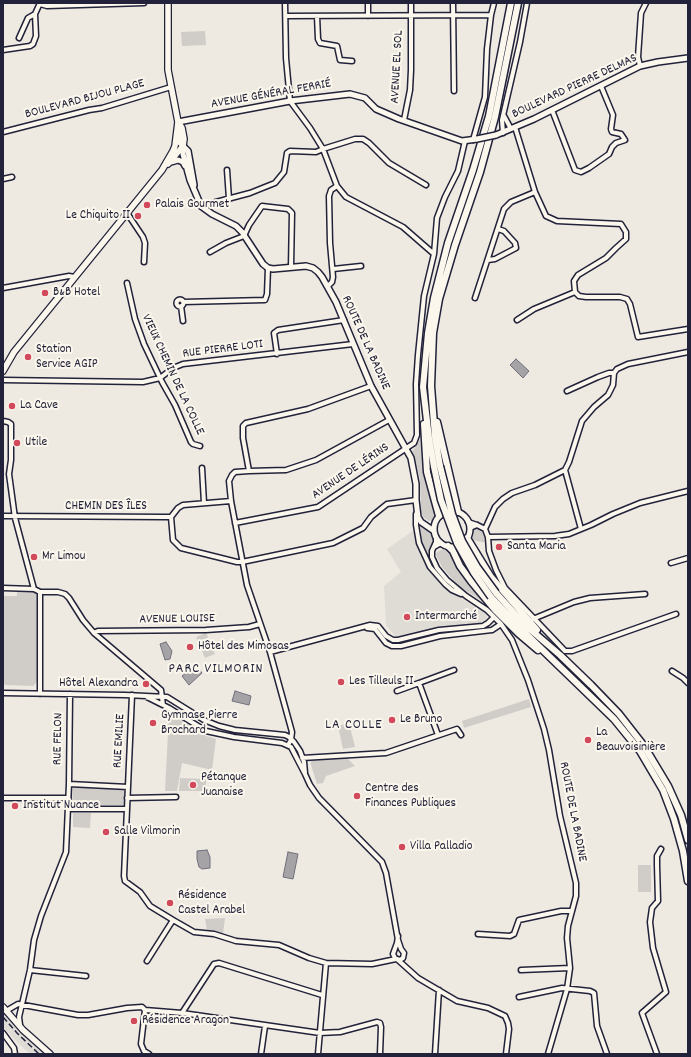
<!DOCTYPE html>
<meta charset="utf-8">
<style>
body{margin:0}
#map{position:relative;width:691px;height:1057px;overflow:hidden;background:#eeeae2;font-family:Dekko,sans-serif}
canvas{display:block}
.frame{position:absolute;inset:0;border:4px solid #22223b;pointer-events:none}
</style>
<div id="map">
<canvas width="691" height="1057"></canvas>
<div class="frame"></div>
</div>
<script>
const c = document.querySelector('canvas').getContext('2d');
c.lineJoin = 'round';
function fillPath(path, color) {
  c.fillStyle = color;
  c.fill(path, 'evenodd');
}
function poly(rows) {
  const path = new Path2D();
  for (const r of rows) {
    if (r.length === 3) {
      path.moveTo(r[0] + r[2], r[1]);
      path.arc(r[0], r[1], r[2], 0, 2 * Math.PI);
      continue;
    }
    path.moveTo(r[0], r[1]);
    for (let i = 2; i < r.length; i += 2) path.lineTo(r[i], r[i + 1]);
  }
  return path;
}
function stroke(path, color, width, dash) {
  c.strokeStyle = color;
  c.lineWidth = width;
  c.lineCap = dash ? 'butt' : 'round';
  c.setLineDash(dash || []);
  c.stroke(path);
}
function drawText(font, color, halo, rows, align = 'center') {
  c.font = font + ' Dekko,sans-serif';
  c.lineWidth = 4;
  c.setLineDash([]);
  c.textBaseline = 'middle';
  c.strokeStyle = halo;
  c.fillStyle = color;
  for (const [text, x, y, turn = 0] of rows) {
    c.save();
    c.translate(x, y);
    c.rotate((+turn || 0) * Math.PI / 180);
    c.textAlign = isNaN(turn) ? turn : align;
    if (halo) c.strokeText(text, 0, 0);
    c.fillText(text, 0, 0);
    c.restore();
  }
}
const built = poly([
 [414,530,424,562,441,583,457,596,486,613,487,617,486,624,429,629,396,637,386,625,384,586,401,572,387,549],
 [3,1014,25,1037,44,1054,30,1054,18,1043,3,1027]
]);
const green = poly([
 [205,31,206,45,182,46,181,32],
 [420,439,424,470,435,514,433,520,429,521,423,517,421,511,420,480,416,462,412,452],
 [418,524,423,528,433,532,434,538,429,554,430,560,435,571,424,552,419,537],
 [477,529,484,533,487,543,472,540,471,535,474,530],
 [443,549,452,555,484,601,484,602,458,586,442,567,436,555,437,552],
 [17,591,34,592,38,597,37,682,33,686,5,685,3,682,3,596,17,596],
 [206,633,215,654,205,658,196,637],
 [529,699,531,707,464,728,462,721],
 [169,713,206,736,216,739,212,770,182,763,177,791,165,791],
 [349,723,355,747,343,749,338,726],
 [347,758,355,766,326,776,323,783,317,784,311,765,311,759],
 [180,778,206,779,206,791,179,791],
 [73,787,125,789,124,805,72,805],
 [73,813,91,813,90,828,73,827],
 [638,865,651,865,651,892,638,892],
 [225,918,223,934,214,931,207,930,205,919]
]);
const water = poly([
 [516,359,529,371,523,378,510,365,516,359],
 [166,642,172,651,170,659,165,660,160,644,166,642],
 [196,665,202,673,189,685,182,676,196,665],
 [235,691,251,696,249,705,232,701,235,691],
 [207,850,210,857,210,868,202,869,199,867,197,859,197,851,207,850],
 [288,852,298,854,293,879,283,877,288,852]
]);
const minor = poly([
 [368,3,368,16],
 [453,3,454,91],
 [40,4,47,6,144,3],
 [286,16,491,15],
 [317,16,318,39,320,43,337,46,340,60,352,61],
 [19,38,28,18,35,14],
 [3,50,30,46,33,44,36,36,35,14,40,3],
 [640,66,638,57,641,13,646,3],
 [552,110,575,170,581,172,589,168,609,154,612,147,616,143,625,140,621,134,612,132,611,129,613,115,601,86],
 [504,116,511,129],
 [404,120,410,90,411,70,411,3],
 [515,127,535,192,546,216,557,221,621,224,626,232,626,239,616,248,606,258,578,275,574,281,575,292,579,296,586,297,620,297,627,299,630,304,638,337,688,329],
 [3,132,89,110,102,108,171,87],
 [503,133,502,120,520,42,527,3],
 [473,140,485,97,487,49,491,15,494,3],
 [227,170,229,199],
 [3,179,12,177],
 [201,206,250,193,275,183,284,172,287,153,290,151,316,152,323,149,355,139,363,139,369,143,389,163,426,185],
 [127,213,143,237,145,243,144,262],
 [210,252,226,243,244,236,249,225,262,206,288,209,292,213,291,267],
 [434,254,437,218,445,197,458,171,465,141],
 [488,260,495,259,516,248,515,243,504,231,498,229],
 [333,269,361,266],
 [127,283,135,319,144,344,162,382,175,405,191,442,193,444,200,446],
 [328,286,332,282,333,277,330,243,329,196,331,190,337,186],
 [3,288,69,276,74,277],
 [475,298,504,209,511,202,535,192],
 [180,303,3.5],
 [183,302,265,300,267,294,268,268],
 [181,306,183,321],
 [517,320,534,309,575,292],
 [277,354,274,333,278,330,344,320],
 [3,380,143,382,160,378,173,368,183,364,353,344],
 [567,391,598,377,609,373,614,373],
 [3,421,8,422,11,424,11,460,9,474,15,518,34,589,40,592,58,592,65,594,69,598,83,620,94,633,161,690,163,705],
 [202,468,204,503],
 [565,470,581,529],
 [249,471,243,438,243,426,246,423,308,409,371,386],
 [416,514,416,525,419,543,430,567,445,584,452,590,461,594],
 [3,516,165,517,171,517,178,508,183,505,231,501],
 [171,517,173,540,181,548,237,562,242,562,333,543,363,528,371,517,387,504,416,500],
 [468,522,477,525,485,529,488,537,489,551,496,570,505,588,565,651,572,651,676,614],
 [235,523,318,507,414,443,417,435,416,384,418,355,424,296,434,254,403,227,346,197,337,186,323,149,310,128,290,101,286,58,285,3],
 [470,528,477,525],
 [485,529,495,507,503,499,512,493,535,485,565,470,569,462,582,421,594,407,608,395,613,385,614,373,617,369,628,364,688,352],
 [436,537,436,542,432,551,432,557,437,568,447,580,466,596,487,610,501,624,512,640,528,680,544,729,549,750,560,816,576,883,576,896,568,926,567,938,570,968,567,989,548,1054],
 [488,537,555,536,569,534,591,525,613,514,640,503,688,491],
 [434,547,441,543],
 [671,563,688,558],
 [3,588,34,589],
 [533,619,574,602,590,598,645,594],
 [367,628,375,629,386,643,392,646,401,646,440,636,492,630,501,624],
 [94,633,98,631,206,630,249,627,260,624],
 [270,652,370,625,378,626,386,636,393,640,398,640,439,630,483,626,488,623,494,617],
 [672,671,683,678,688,683],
 [397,691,419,683],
 [3,693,125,695,167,697,204,720,219,726,235,730,285,735,289,737,294,742,300,751,304,762,305,773],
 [40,694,40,592],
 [147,697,169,708,206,731,234,737,282,743,291,747,305,774,310,785,319,798,382,862,386,873,398,940,401,949,404,953,403,958,400,960,395,958,393,954,397,943,398,936],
 [438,735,419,683,454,670],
 [288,745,291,740,292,732,270,652,247,585,231,501,229,481,232,475,235,472,249,471,286,470,316,460,389,420],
 [302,758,386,753,457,729,461,735],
 [69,784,70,694],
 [3,798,68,798],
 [127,798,176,797],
 [68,809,127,809,132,695],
 [127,809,124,876,125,881,140,892,150,906,173,920,194,932,214,934,236,941,279,945,309,958,326,963,372,964,396,959],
 [478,934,510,936,514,934,519,920,561,911,572,911],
 [398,960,418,978,457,1001,488,1008,505,1016,508,1023,509,1029,506,1054],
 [147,961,173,920],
 [30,970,86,976],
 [521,970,570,968],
 [519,997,562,988,590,991,594,993,597,1026,607,1054],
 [145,1010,182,1013,320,1033,340,1032,377,1022,380,1023,381,1027,380,1054],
 [6,1011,18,1004,78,1015,88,1015,127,1008,142,1007,145,1010,141,1044,144,1051,149,1054],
 [182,1013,214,964,219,963,322,995],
 [20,1025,19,1017,30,970,34,940,41,916,66,852,69,784,128,787],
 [3,1033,14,1048,15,1054],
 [261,1054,265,1026],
 [318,1054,326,963],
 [435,1054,439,990],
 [657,1054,642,1013,666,992,653,948,650,922,652,908,658,901,657,865,657,856,661,849]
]);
const tertiary = poly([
 [178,122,290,101,350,94,365,98,376,109,399,119,462,141,477,139],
 [178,131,180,143,188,151,194,185],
 [496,135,534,119,640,66,658,62,688,58],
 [183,146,183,154,190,180,201,206,212,214,236,226,242,232,263,264,268,268,273,269,306,266,313,268,318,272,322,277,336,302,371,386,411,458,416,484,416,500,418,517,421,522,434,531],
 [171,162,178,160,183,162,185,166],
 [452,529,18]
]);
const secondary = poly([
 [168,164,183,146,184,139,182,128,179,123],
 [3,371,14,352,162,170,173,151,175,146,178,122,168,70,168,3],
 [3,1007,23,1030,50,1054]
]);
const trunk = poly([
 [437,422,458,512],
 [424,424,427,472,439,516],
 [440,466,435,437,431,386,433,333,439,299,455,245,480,172,495,117,518,3],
 [434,467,429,438,423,387,428,333,434,298,448,243,473,170,489,116,511,3],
 [467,538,491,577,537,630],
 [448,546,453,551,460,566,471,581,496,611,518,633,538,650],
 [496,593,525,625,560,655,591,685,619,714,644,746,668,786,681,815,688,840],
 [491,597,522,630,614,719,640,751,663,790,674,819,683,851,688,881]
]);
const rail = poly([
 [3,1017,17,1033,39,1054]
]);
const tertiaryBridge = poly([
 [477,139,496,135]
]);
const trunkBridge = poly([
 [440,466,452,514,462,541,477,567,496,593],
 [434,467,441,500,457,543,474,573,491,597]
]);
const markers = [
 [147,205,4,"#d1495b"],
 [138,216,4,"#d1495b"],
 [45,293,4,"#d1495b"],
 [28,357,4,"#d1495b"],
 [12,406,4,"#d1495b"],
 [17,443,4,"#d1495b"],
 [499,547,4,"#d1495b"],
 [34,557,4,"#d1495b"],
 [407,617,4,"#d1495b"],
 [190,647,4,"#d1495b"],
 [341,682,4,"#d1495b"],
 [146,684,4,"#d1495b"],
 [392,720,4,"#d1495b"],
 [153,723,4,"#d1495b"],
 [588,740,4,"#d1495b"],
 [193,785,4,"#d1495b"],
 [357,796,4,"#d1495b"],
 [15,806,4,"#d1495b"],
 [106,832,4,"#d1495b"],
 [402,847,4,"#d1495b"],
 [170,903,4,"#d1495b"],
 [134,1021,4,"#d1495b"]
];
const streetNames = [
 ["AVENUE EL SOL",398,67,-87],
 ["BOULEVARD PIERRE DELMAS",575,87,-25],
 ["AVENUE GÉNÉRAL FERRIÉ",271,95,-10],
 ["BOULEVARD BIJOU PLAGE",85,100,-15],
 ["ROUTE DE LA BADINE",365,343,66],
 ["RUE PIERRE LOTI",223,350,-7],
 ["VIEUX CHEMIN DE LA COLLE",172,375,65],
 ["AVENUE DE LÉRINS",351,472,-34],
 ["CHEMIN DES ÎLES",106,507],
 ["AVENUE LOUISE",177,620,-1],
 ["RUE FELON",59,739,-89],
 ["RUE EMILIE",120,741,-87],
 ["ROUTE DE LA BADINE",572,812,79]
];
const poiNames = [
 ["Palais Gourmet",155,205],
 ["Le Chiquito II",130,216,"right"],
 ["B&B Hotel",53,293],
 ["Station",36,350],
 ["Service AGIP",36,365],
 ["La Cave",20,406],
 ["Utile",25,443],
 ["Santa Maria",507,547],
 ["Mr Limou",42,557],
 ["Intermarché",415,617],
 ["Hôtel des Mimosas",198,647],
 ["Les Tilleuls II",349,682],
 ["Hôtel Alexandra",138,684,"right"],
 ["Gymnase Pierre",161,716],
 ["Brochard",161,731],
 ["Le Bruno",400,720],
 ["La",596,733],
 ["Beauvoisinière",596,748],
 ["Pétanque",201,778],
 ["Juanaise",201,793],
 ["Centre des",365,789],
 ["Finances Publiques",365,804],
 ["Institut Nuance",23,806],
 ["Salle Vilmorin",114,832],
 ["Villa Palladio",410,847],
 ["Résidence",178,896],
 ["Castel Arabel",178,911],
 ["Résidence Aragon",142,1021]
];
const neighbourhoodNames = [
 ["PARC VILMORIN",216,670],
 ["LA COLLE",354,726]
];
fillPath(built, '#dfdbd5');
fillPath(green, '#d0cdc9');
fillPath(water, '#a6a3a7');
stroke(water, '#716f7c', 1);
stroke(minor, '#22223b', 7);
stroke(tertiary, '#22223b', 8);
stroke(secondary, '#22223b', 8);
stroke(trunk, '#22223b', 9);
stroke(minor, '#fbf7ec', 4);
stroke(tertiary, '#fbf7ec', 5);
stroke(secondary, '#fbf7ec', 5.5);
stroke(trunk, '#fbf7ec', 6);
stroke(rail, '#22223b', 1.5, [6, 3]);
stroke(tertiaryBridge, '#22223b', 8, []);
stroke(trunkBridge, '#22223b', 9, []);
stroke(tertiaryBridge, '#fbf7ec', 5);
stroke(trunkBridge, '#fbf7ec', 6);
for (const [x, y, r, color] of markers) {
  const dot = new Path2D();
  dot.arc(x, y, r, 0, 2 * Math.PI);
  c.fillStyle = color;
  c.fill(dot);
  stroke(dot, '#fbf7ec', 1.5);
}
drawText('13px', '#22223b', '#fbf7ec', streetNames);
drawText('13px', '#22223b', '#fbf7ec', poiNames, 'left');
c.letterSpacing = '1px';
drawText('14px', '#22223b', '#fbf7ec', neighbourhoodNames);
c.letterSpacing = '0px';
</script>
